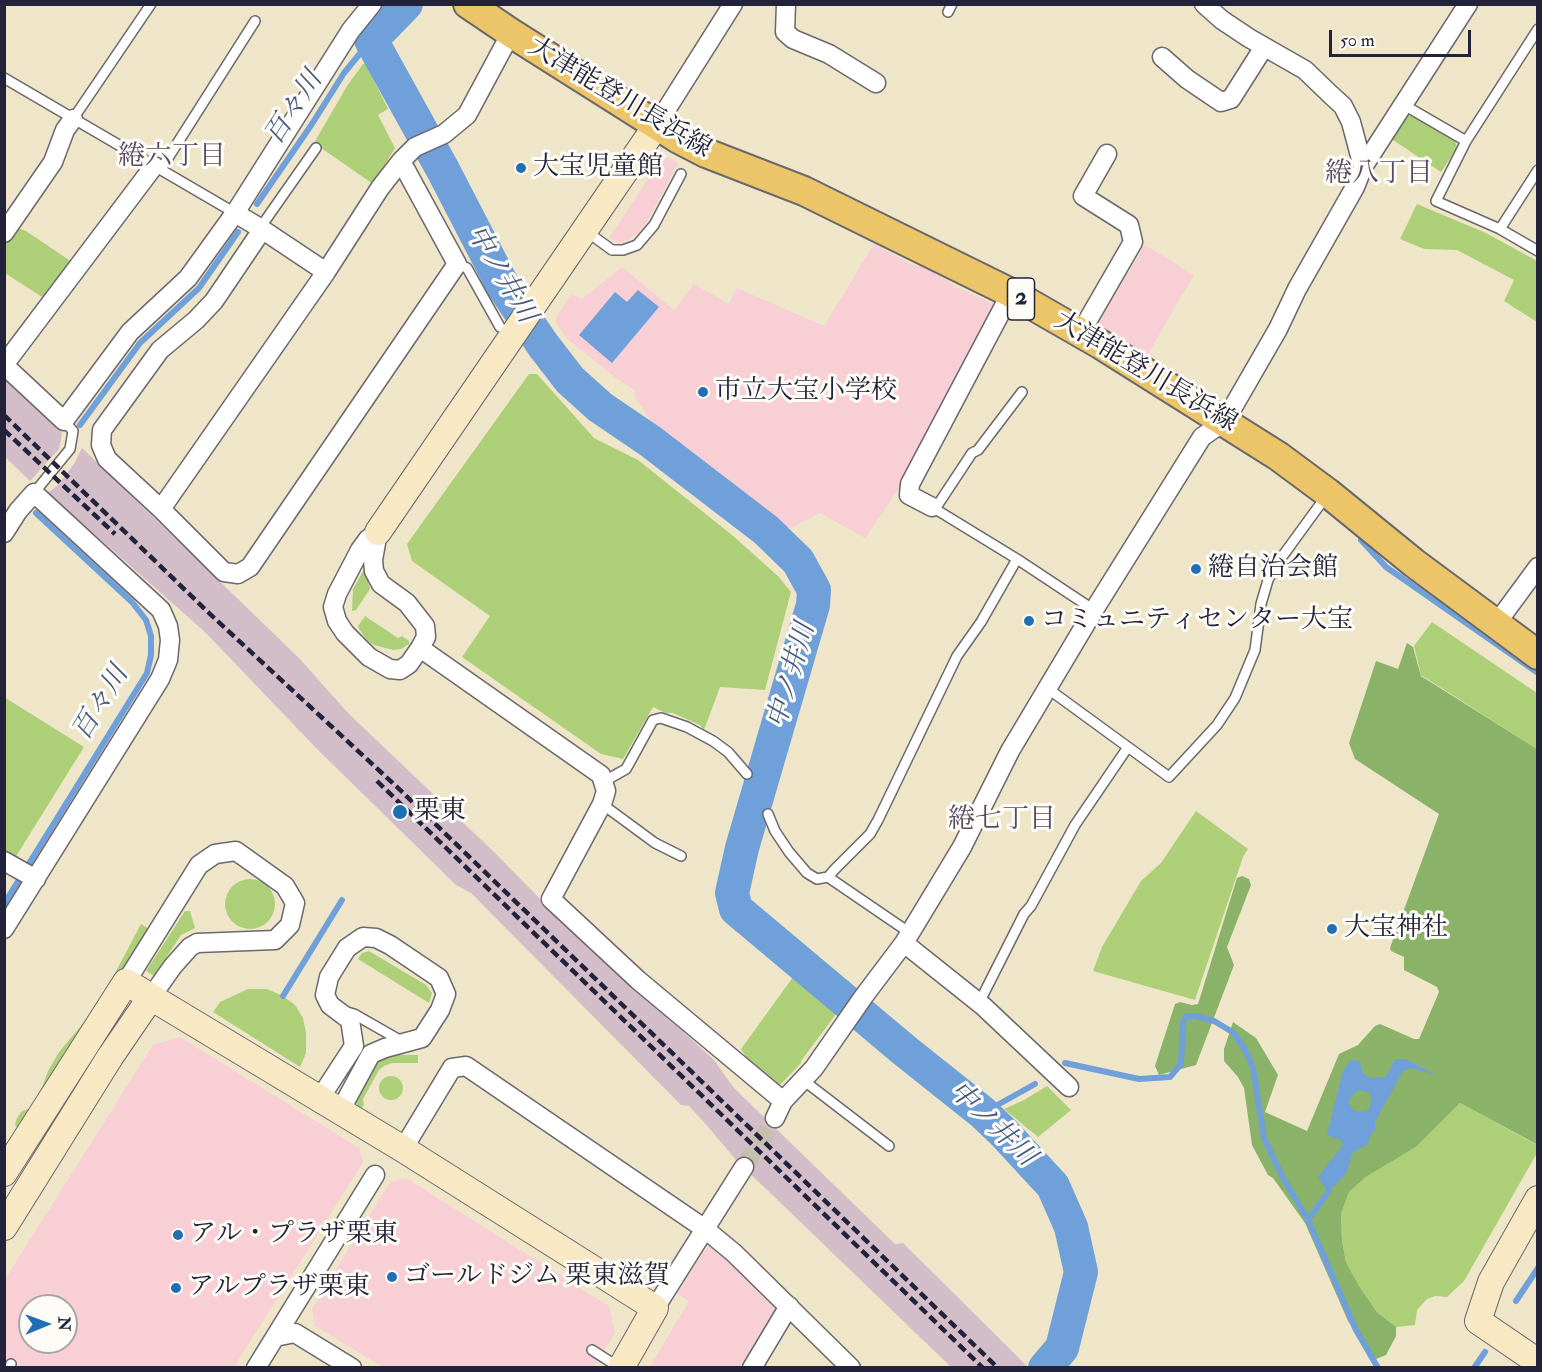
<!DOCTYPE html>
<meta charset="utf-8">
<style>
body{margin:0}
#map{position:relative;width:1542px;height:1372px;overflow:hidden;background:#efe6c9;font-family:"IM FELL Double Pica",serif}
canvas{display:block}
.frame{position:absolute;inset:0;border:6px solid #22223b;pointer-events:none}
.north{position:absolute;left:18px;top:1294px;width:60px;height:60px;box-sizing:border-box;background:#fdfcf7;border:2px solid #a5a5ac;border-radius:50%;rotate:89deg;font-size:16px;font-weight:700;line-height:24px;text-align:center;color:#22223b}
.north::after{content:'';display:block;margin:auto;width:21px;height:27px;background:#1f6fb2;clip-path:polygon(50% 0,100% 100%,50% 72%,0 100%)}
.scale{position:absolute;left:1329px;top:30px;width:142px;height:27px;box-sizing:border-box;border:3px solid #22223b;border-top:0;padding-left:8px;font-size:18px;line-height:21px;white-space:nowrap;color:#22223b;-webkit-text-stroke:4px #fdfcf7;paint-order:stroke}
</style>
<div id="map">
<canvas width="1542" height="1372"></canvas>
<div class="frame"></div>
<div class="north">N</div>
<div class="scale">50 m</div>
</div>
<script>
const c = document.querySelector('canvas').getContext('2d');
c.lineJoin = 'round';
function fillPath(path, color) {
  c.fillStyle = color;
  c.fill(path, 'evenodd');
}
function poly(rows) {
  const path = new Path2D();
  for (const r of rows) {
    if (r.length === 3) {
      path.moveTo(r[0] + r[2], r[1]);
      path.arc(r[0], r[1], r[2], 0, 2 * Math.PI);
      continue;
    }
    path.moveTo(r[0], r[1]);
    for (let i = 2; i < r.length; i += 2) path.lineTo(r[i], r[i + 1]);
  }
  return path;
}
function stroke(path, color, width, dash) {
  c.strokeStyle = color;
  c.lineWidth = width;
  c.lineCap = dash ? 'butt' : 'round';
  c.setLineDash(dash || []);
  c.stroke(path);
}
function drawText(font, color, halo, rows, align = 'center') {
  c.font = font + ' "IM FELL Double Pica","Noto Serif JP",serif';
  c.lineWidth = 6;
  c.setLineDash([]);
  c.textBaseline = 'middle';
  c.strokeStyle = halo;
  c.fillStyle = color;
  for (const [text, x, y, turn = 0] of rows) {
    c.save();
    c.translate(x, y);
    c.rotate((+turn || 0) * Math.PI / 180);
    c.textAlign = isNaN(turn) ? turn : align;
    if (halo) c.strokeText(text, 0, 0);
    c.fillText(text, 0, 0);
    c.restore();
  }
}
const built = poly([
 [668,157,678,163,648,220,639,232,626,241,619,243,609,238,659,162],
 [874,244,914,266,922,264,958,288,998,306,902,484,865,538,820,513,791,528,778,522,653,424,634,395,636,391,616,378,566,338,555,320,571,294,582,299,622,267,674,310,694,284,729,304,737,288,824,326],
 [1145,245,1194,275,1144,361,1093,330],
 [180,1037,359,1148,363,1162,234,1367,5,1367,4,1281,153,1045],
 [30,1306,66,1306,66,1342,30,1342],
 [406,1178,609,1306,615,1333,594,1367,383,1367,315,1326,312,1309,390,1182],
 [710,1242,774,1304,776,1312,741,1367,649,1368,689,1301,677,1294]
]);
const industrial = poly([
 [5,378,62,433,59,449,30,481,5,457],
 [82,448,300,659,348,713,493,851,560,919,714,1060,734,1088,895,1244,903,1243,1028,1367,951,1367,736,1160,703,1121,689,1106,681,1105,471,893,456,885,316,748,205,632,48,493,57,486,74,464]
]);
const green = poly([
 [363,64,366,64,388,109,378,115,395,148,373,184,314,143,347,86],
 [1411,115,1455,140,1457,148,1441,172,1390,138,1402,117],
 [1417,204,1486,233,1537,261,1537,322,1504,301,1514,280,1457,250,1424,249,1400,239],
 [15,227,26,231,72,262,45,299,5,273,4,244],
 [529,374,537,374,594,438,638,460,732,535,779,577,791,592,765,690,720,687,704,730,700,725,673,713,666,713,653,707,623,759,601,754,462,657,490,616,412,561,407,544],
 [363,571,365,571,370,589,356,610,352,611,353,589],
 [365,616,398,638,402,636,409,641,409,644,401,649,393,650,374,645,367,640,359,629,358,626],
 [1432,622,1537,693,1537,749,1421,675,1414,646],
 [4,697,84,747,15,858,5,851],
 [1196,811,1248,849,1243,857,1195,1000,1093,971,1102,947,1141,881,1161,863],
 [250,904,25],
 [185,911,190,911,195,928,181,935,154,976,146,971],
 [141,924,149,929,107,994,105,992],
 [369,951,426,985,432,993,429,1003,358,959,362,953],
 [796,973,839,1010,801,1061,801,1063,779,1086,750,1063,741,1049],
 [248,989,267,989,283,996,295,1005,303,1018,306,1032,306,1053,300,1067,213,1012,220,1002],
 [90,1015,93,1017,20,1134,15,1124,17,1118,22,1111,32,1108,37,1101,48,1071,59,1052],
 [387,1055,418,1055,418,1063,392,1063,384,1066,379,1070,363,1099,364,1105,361,1109,357,1105,355,1097,379,1061],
 [391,1088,12],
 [1047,1086,1071,1110,1038,1137,1004,1109,1024,1100],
 [1460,1103,1537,1145,1537,1153,1464,1281,1447,1297,1435,1296,1427,1299,1417,1310,1415,1325,1396,1327,1377,1312,1359,1286,1346,1262,1342,1241,1341,1214,1349,1192,1366,1177,1416,1147]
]);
const forest = poly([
 [1407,643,1413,647,1421,676,1537,749,1538,1145,1460,1103,1416,1147,1366,1177,1349,1192,1341,1214,1342,1241,1346,1262,1359,1286,1377,1312,1396,1327,1396,1336,1386,1355,1376,1359,1348,1321,1305,1223,1273,1178,1268,1175,1252,1145,1244,1088,1238,1077,1224,1061,1224,1049,1233,1022,1256,1038,1278,1075,1265,1112,1307,1131,1339,1054,1358,1045,1375,1026,1380,1024,1414,1039,1419,1039,1439,992,1437,987,1404,970,1404,957,1391,951,1390,948,1439,814,1355,759,1349,743,1376,661,1398,669],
 [1242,876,1249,879,1251,885,1227,947,1234,965,1196,1065,1159,1075,1155,1066,1175,1004,1180,1002,1192,1005,1198,1004,1237,878]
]);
const water = poly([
 [638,290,659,307,612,363,579,335,615,292,627,302],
 [1395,1059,1406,1059,1436,1075,1411,1068,1403,1071,1375,1122,1375,1130,1371,1134,1367,1145,1353,1152,1346,1174,1328,1192,1318,1177,1343,1145,1340,1140,1327,1135,1343,1071,1351,1060,1360,1061,1362,1072,1369,1078,1386,1077],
 [1358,1090,1370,1093,1372,1097,1369,1110,1361,1112,1353,1110,1349,1104,1350,1098]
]);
const stream = poly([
 [257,204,312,124,344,73,371,40],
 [80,425,140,343,199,288,238,232],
 [1361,540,1386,567,1538,673],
 [4,904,147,673,151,655,151,636,146,620,132,602,36,513],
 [283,996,342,900],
 [1065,1063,1139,1079,1170,1077,1181,1064,1183,1022,1186,1016,1195,1016,1214,1021,1234,1033,1245,1050,1253,1068,1264,1138,1283,1178,1308,1220],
 [983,1113,1035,1084],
 [1328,1192,1308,1220,1356,1330,1378,1368],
 [1516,1301,1538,1268],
 [1474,1368,1485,1352]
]);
const river = poly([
 [406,4,371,40,443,170,503,286,543,345,570,380,600,407,650,441,766,530,798,561,814,590,813,605,742,848,732,893,736,909,904,1050,983,1113,1004,1133,1053,1186,1071,1227,1081,1272,1062,1348,1045,1368]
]);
const streetTunnel = poly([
 [744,1167,775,1118]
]);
const lane = poly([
 [948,12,952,4],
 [1538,29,1466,141,1436,201,1500,229,1538,251],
 [4,78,235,213],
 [1404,105,1466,141],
 [73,119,151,4],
 [161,169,255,21],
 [260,228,316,148],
 [1500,229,1538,170],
 [586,231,612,250,623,250,637,245,654,225,681,174],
 [457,264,467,268,500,327],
 [34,493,70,449,73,431,64,421],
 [932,507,1017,559],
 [935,509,972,453,978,450,1022,392],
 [1047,688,1169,777,1217,725,1235,698,1255,650,1261,604,1268,580,1276,565,1327,495],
 [603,782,626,769,653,720,661,718,687,727,713,741,728,752,747,774],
 [602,804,655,843,681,856],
 [768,814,775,831,789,852,807,873,817,879,828,877,835,869,870,834,878,820,957,656,981,622,1017,559,1094,610],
 [828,877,910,933],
 [979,1003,1024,914,1031,906,1075,825,1128,747],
 [347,1012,354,1014,403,1042],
 [803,1080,889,1146],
 [592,1350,620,1368],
 [9,1368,11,1364]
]);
const street = poly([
 [786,4,785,32,793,39,829,54,876,83],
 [1204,4,1222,20,1249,38,1305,70,1331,95,1343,106,1351,122,1363,167],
 [1162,57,1187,79,1221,102,1231,99,1264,47],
 [656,126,733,4],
 [235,213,260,228,326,272],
 [262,230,214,301,196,320,160,350,102,430,101,445,107,459,161,509,224,572,238,574,250,567,457,264,401,161],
 [4,233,53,162,65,130,73,119],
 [1081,332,1133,242,1129,225,1083,196,1107,154],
 [4,365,64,421,130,332,188,278,235,213,351,30,372,4],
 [4,365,154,166],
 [932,507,909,495,910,484,1011,293],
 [161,509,326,272,380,188,401,161,415,147,444,134,467,115,511,33],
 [378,532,373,560,374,571,381,584,407,603,425,626,426,637,420,648,409,664,400,670,390,669,369,657,345,633,337,621,333,607,337,594,360,550,368,539,378,532],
 [4,533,18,511,34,493,161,610,168,626,170,640,168,660,160,679,4,929],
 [1496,624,1538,567],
 [420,648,601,775,606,791,602,804,551,899,638,980,783,1101],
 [4,861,36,879],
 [904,943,983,1006,1069,1087],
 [126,982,199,865,215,854,236,851,285,886,295,903,290,925,275,940,197,943,190,947,173,966,151,997],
 [320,1098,354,1046,350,1020,330,1005,325,995,329,977,347,948,363,937,376,938,390,945,439,978,446,994,440,1010,422,1038,385,1048,371,1054,340,1111],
 [775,1118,783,1101,814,1068,864,996,904,943,962,847,1010,751,1094,610,1202,437,1225,421,1278,329,1297,289,1355,187,1363,167,1468,4],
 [403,1149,452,1068,466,1066,705,1229,734,1253,851,1368],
 [655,1308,744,1167],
 [275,1337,295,1333,352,1368],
 [256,1368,375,1175],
 [752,1368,789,1306]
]);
const secondary = poly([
 [378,532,656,126],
 [4,1173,126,982,403,1149,655,1308,621,1368],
 [1538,1199,1491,1282,1478,1321,1538,1362],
 [4,1227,110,1057,151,997]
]);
const primary = poly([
 [468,4,511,33,677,138,706,153,804,191,1013,294,1100,344,1278,456,1328,493,1414,563,1538,655]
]);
const rail = poly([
 [4,415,211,615,397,787,998,1368],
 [4,430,115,534],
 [377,781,983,1368]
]);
const markers = [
 [521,168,6,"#1f6fb2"],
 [703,392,6,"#1f6fb2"],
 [1196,569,6,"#1f6fb2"],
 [1029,621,6,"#1f6fb2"],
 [400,812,8,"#1f6fb2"],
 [1332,929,6,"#1f6fb2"],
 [178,1235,6,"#1f6fb2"],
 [392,1277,6,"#1f6fb2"],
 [176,1288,6,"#1f6fb2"]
];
const shields = [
 [1021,299,27]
];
const shieldNames = [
 ["2",1021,299]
];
const streetNames = [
 ["大津能登川長浜線",619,99,31],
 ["大津能登川長浜線",1145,373,31]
];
const poiNames = [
 ["大宝児童館",533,168],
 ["市立大宝小学校",715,392],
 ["綣自治会館",1208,569],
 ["コミュニティセンター大宝",1041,621],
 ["栗東",414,812],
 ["大宝神社",1344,929],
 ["アル・プラザ栗東",190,1235],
 ["ゴールドジム 栗東滋賀",404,1277],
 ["アルプラザ栗東",188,1288]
];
const waterNames = [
 ["百々川",295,109,-57],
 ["中ノ井川",500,275,59],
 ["中ノ井川",793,676,-74],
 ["百々川",102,704,-59],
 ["中ノ井川",991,1125,44]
];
const neighbourhoodNames = [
 ["綣六丁目",172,158],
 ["綣八丁目",1379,175],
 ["綣七丁目",1002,821]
];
fillPath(built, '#f7cfd5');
fillPath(industrial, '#d2bdc8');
fillPath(green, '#adcf78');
fillPath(forest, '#8ab268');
fillPath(water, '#70a0da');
stroke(stream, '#70a0da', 6);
stroke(river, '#70a0da', 34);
stroke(streetTunnel, '#c6bfad', 18, [18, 9]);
stroke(lane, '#6a676d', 12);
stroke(street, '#6a676d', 21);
stroke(secondary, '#6a676d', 28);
stroke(primary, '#6a676d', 32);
stroke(lane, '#fff', 9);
stroke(street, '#fff', 18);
stroke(secondary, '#f8e8c3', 26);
stroke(primary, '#edc569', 28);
stroke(rail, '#22223b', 4.5, [9, 4.5]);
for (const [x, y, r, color] of markers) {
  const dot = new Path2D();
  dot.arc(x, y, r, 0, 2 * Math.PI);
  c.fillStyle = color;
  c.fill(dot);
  stroke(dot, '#fdfcf7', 2);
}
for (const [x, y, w] of shields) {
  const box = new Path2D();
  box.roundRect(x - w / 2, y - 21, w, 42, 4.5);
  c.fillStyle = '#fdfcf7';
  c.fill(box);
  stroke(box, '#22223b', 1.5);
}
drawText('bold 24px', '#22223b', null, shieldNames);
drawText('26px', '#22223b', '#fdfcf7', streetNames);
drawText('26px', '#22223b', '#fdfcf7', poiNames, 'left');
drawText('italic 27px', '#455b83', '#fdfcf7', waterNames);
drawText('27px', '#594b68', '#fdfcf7', neighbourhoodNames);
</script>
